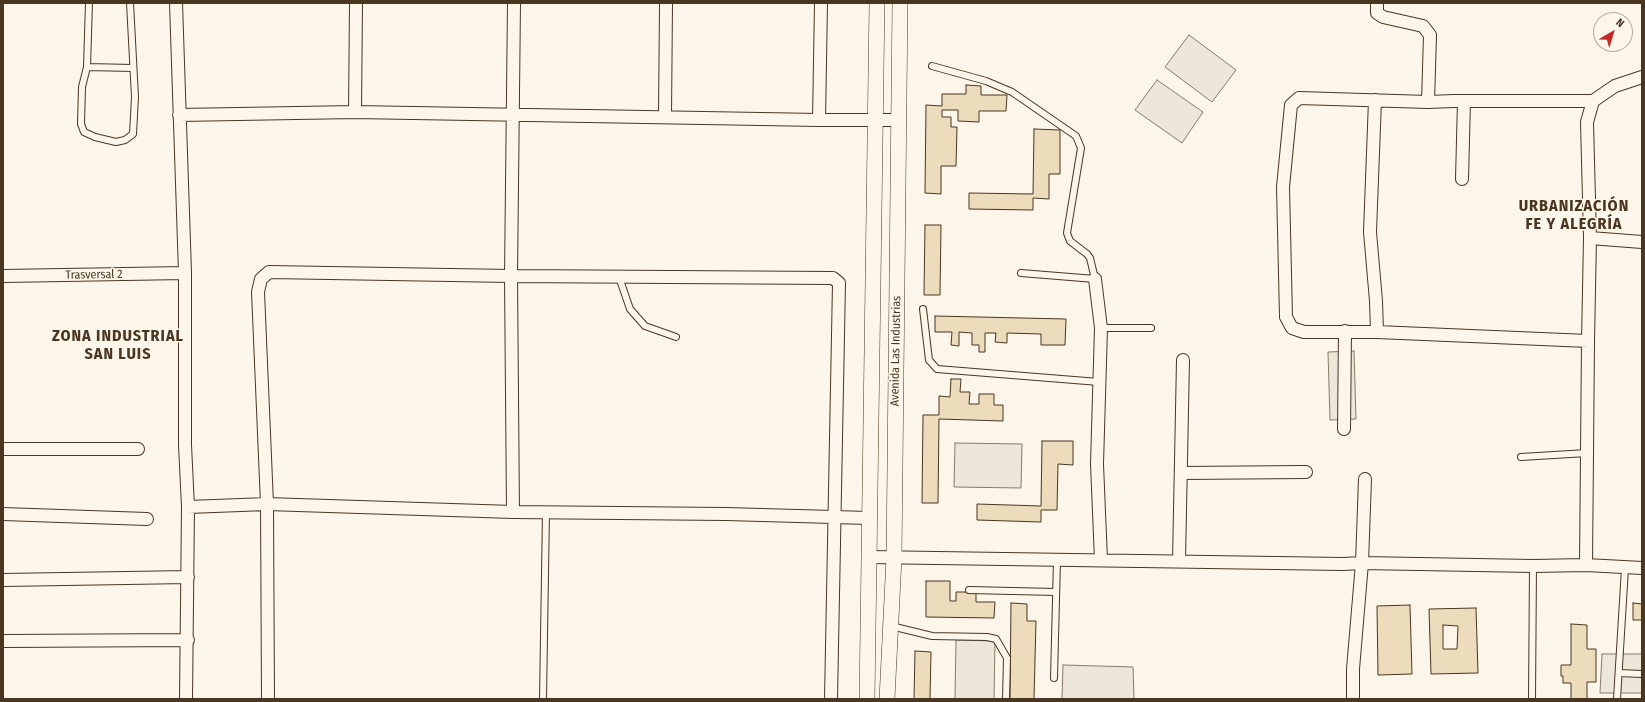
<!DOCTYPE html>
<meta charset="utf-8">
<style>
body{margin:0}
#map{position:relative;width:1645px;height:702px;overflow:hidden;background:#fbf6e9;font-family:"Fira Sans Condensed",sans-serif}
canvas{display:block}
.frame{position:absolute;inset:0;border:4px solid #4a3520;pointer-events:none}
.north{position:absolute;left:1593px;top:12px;width:40px;height:40px;box-sizing:border-box;background:#fbf6e9;border:1px solid #b4a999;border-radius:50%;rotate:38deg;font-size:11px;font-weight:700;line-height:16px;text-align:center;color:#4a3520}
.north::after{content:'';display:block;margin:auto;width:14px;height:18px;background:#c62828;clip-path:polygon(50% 0,100% 100%,50% 72%,0 100%)}
</style>
<div id="map">
<canvas width="1645" height="702"></canvas>
<div class="frame"></div>
<div class="north">N</div>
</div>
<script>
const c = document.querySelector('canvas').getContext('2d');
c.lineJoin = 'round';
function fillPath(path, color) {
  c.fillStyle = color;
  c.fill(path, 'evenodd');
}
function poly(rows) {
  const path = new Path2D();
  for (const r of rows) {
    path.moveTo(r[0], r[1]);
    for (let i = 2; i < r.length; i += 2) path.lineTo(r[i], r[i + 1]);
  }
  return path;
}
function stroke(path, color, width, dash) {
  c.strokeStyle = color;
  c.lineWidth = width;
  c.lineCap = dash ? 'butt' : 'round';
  c.setLineDash(dash || []);
  c.stroke(path);
}
function drawText(font, color, halo, rows, align = 'center') {
  c.font = font + ' "Fira Sans Condensed",sans-serif';
  c.lineWidth = 3;
  c.setLineDash([]);
  c.textBaseline = 'middle';
  c.strokeStyle = halo;
  c.fillStyle = color;
  for (const [text, x, y, turn = 0] of rows) {
    c.save();
    c.translate(x, y);
    c.rotate((+turn || 0) * Math.PI / 180);
    c.textAlign = isNaN(turn) ? turn : align;
    if (halo) c.strokeText(text, 0, 0);
    c.fillText(text, 0, 0);
    c.restore();
  }
}
const green = poly([
 [1189,35,1236,70,1212,102,1165,67,1189,35],
 [1157,80,1203,112,1182,143,1135,110,1157,80],
 [955,443,1022,444,1021,488,954,487,955,443],
 [956,640,995,641,994,699,955,699,956,640]
]);
const parking = poly([
 [1354,351,1356,419,1330,420,1328,352,1354,351],
 [1602,654,1642,654,1642,693,1600,693,1602,654],
 [1063,665,1133,667,1134,699,1062,699,1063,665]
]);
const building = poly([
 [966,85,981,86,981,95,1007,95,1006,111,979,111,979,122,958,121,958,110,942,110,942,117,951,117,951,127,957,127,956,166,941,166,941,194,925,193,926,105,942,106,942,94,966,94,966,85],
 [1034,129,1060,130,1060,174,1049,174,1049,199,1033,198,1033,210,969,209,969,193,1033,194,1034,129],
 [925,225,941,225,940,295,924,295,925,225],
 [935,316,1066,319,1065,345,1041,345,1041,334,1007,333,1007,343,995,342,996,333,985,333,985,352,979,352,979,345,972,345,972,333,959,332,959,346,951,345,952,332,935,332,935,316],
 [951,379,961,379,960,392,970,392,969,404,979,404,979,394,994,394,994,405,1003,405,1003,421,939,419,938,503,922,503,923,415,939,415,939,396,950,397,951,379],
 [1042,441,1073,441,1073,465,1058,464,1057,510,1041,510,1041,522,977,520,977,504,1041,506,1042,441],
 [926,581,950,581,950,601,956,601,956,592,976,592,976,602,995,602,994,618,926,617,926,581],
 [1011,603,1027,604,1027,621,1036,621,1034,699,1010,699,1011,603],
 [1633,603,1642,604,1642,620,1633,620,1633,603],
 [1410,605,1412,674,1378,675,1377,606,1410,605],
 [1476,608,1478,673,1431,674,1429,609,1476,608],
 [1443,625,1458,626,1457,649,1443,649,1443,625],
 [1571,624,1587,625,1587,649,1596,649,1596,682,1587,682,1587,699,1571,699,1571,683,1563,683,1563,676,1561,676,1561,665,1571,665,1571,624],
 [915,651,931,652,930,699,914,699,915,651]
]);
const service = poly([
 [89,3,87,67,82,87,81,124,84,132,95,137,116,142,125,140,133,134,135,97,130,3],
 [932,66,986,81,1012,92,1076,136,1081,148,1067,233,1070,241,1087,254,1090,258,1095,279,1021,273],
 [87,67,133,68],
 [619,277,630,309,645,326,676,337],
 [923,309,929,360,937,369,1099,382],
 [1101,328,1151,328],
 [1521,457,1587,453],
 [969,590,1056,592],
 [891,626,932,636,987,637,996,639,1007,658,1006,699],
 [1619,673,1642,674],
 [1054,678,1057,560],
 [543,699,546,512],
 [1532,699,1533,566],
 [1617,699,1625,568]
]);
const minor = poly([
 [176,3,185,273,185,445,188,507,186,699],
 [1377,3,1377,13,1383,17,1423,26,1430,35,1428,102],
 [1375,100,1370,232,1376,301,1377,332],
 [355,112,356,3],
 [179,115,355,112,819,120,898,120],
 [665,116,666,3],
 [819,120,821,3],
 [1462,179,1464,101],
 [1590,238,1642,242],
 [3,276,185,273],
 [1095,279,1101,328,1097,464,1101,560],
 [1588,341,1377,332,1304,332,1292,328,1286,317,1283,187,1291,105,1299,98,1428,102,1454,101,1593,101,1615,86,1642,77],
 [1344,429,1345,331],
 [3,449,138,449],
 [1181,473,1306,472],
 [188,507,267,504,513,512,726,514,869,518],
 [513,512,511,276,514,3],
 [3,514,147,519],
 [869,557,1343,564,1362,563,1533,566,1586,565,1642,568],
 [1179,561,1183,360],
 [1586,565,1588,341,1590,238,1587,122,1593,101],
 [3,580,188,577],
 [3,641,188,640],
 [268,699,267,504,258,292,261,279,269,272,511,276,833,278,839,283,831,699],
 [1353,699,1353,669,1362,563,1365,479]
]);
const tertiary = poly([
 [867,699,877,3],
 [887,699,894,558,900,3]
]);
const streetNames = [
 ["Trasversal 2",94,275,-1],
 ["Avenida Las Industrias",896,351,-89]
];
const districtNames = [
 ["URBANIZACIÓN",1574,207],
 ["FE Y ALEGRÍA",1574,225],
 ["ZONA INDUSTRIAL",118,337],
 ["SAN LUIS",118,355]
];
fillPath(green, '#ede6d9');
stroke(green, '#887966', 1);
fillPath(parking, '#ede7d9');
stroke(parking, '#887966', 1);
fillPath(building, '#ecdcbc');
stroke(building, '#4a3520', 1);
stroke(service, '#4a3520', 8);
stroke(minor, '#4a3520', 14);
stroke(tertiary, '#4a3520', 16);
stroke(service, '#fbf6e9', 6);
stroke(minor, '#fbf6e9', 12);
stroke(tertiary, '#fbf6e9', 15);
drawText('12px', '#4a3520', '#fbf6e9', streetNames);
c.letterSpacing = '1px';
drawText('bold 16px', '#4a3520', '#fbf6e9', districtNames);
c.letterSpacing = '0px';
</script>
